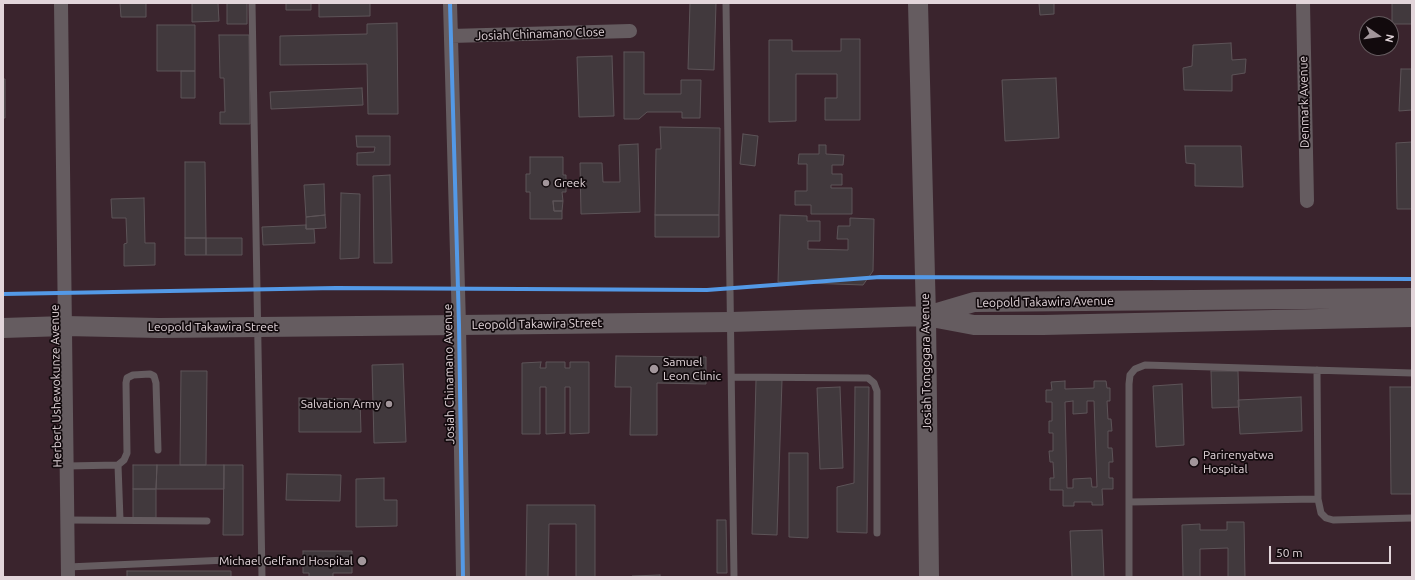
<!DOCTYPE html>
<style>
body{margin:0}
#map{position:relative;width:1415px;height:580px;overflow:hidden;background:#2b2126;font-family:Ubuntu,sans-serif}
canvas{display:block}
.frame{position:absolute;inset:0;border:4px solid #e2d5da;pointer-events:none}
.north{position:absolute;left:1359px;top:16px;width:40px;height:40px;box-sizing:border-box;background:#120a0d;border:1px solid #655b5f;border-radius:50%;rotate:103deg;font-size:11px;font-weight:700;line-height:16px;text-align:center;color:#e2d5da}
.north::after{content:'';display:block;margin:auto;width:14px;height:18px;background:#a2969b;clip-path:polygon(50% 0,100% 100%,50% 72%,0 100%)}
.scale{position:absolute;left:1269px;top:546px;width:122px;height:18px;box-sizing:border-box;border:2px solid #e2d5da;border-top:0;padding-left:5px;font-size:12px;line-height:14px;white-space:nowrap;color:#e2d5da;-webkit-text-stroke:3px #120a0d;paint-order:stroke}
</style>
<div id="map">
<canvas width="1415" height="580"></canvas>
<div class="frame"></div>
<div class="north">N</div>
<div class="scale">50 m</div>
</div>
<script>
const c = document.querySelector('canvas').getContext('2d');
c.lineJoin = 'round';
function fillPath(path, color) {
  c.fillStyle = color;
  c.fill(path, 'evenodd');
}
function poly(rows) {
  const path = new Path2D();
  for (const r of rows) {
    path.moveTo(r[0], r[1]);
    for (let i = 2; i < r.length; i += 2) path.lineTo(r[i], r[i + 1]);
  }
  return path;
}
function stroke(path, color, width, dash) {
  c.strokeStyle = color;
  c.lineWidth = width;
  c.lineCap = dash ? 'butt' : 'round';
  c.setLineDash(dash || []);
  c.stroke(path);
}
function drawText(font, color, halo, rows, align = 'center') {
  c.font = font + ' Ubuntu,sans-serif';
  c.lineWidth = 3.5;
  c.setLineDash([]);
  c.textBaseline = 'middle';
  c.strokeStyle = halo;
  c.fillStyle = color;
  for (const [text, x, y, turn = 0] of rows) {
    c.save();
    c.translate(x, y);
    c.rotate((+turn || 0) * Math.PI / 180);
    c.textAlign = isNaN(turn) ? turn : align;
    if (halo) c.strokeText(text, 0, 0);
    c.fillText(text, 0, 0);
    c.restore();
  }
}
const built = poly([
 [3,3,1412,3,1412,577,3,577],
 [1367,24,1391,24,1391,48,1367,48]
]);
const building = poly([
 [120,3,146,3,146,17,121,17,120,3],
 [192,3,218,3,219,21,192,22,192,3],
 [227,3,247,3,247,24,227,24,227,3],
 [286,3,311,3,311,10,286,10,286,3],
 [319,3,370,3,370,16,319,17,319,3],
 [690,3,716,3,714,70,688,69,690,3],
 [1039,3,1054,3,1054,14,1040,15,1039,3],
 [1392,3,1412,3,1412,24,1392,24,1392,3],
 [397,23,398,114,368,114,367,64,280,65,280,36,367,34,367,24,397,23],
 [157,25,195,25,195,71,157,71,157,25],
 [219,35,249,35,250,124,220,124,220,112,225,112,224,78,220,78,219,35],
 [841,39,860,39,860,120,825,120,825,98,837,98,837,74,796,74,796,121,769,122,769,40,792,40,792,51,841,51,841,39],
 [1231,43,1232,60,1246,59,1245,73,1232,75,1232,91,1184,90,1183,68,1192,66,1193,45,1231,43],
 [624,52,644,52,644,94,681,94,681,80,701,80,700,118,682,118,682,112,647,112,639,119,624,119,624,52],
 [612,56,614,116,579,117,577,57,612,56],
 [1401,69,1412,69,1412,110,1399,111,1401,69],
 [181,71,195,71,195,98,181,98,181,71],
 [1056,78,1059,138,1005,141,1002,80,1056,78],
 [3,79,5,79,5,118,3,118,3,79],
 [362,88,363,105,271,109,270,92,362,88],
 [660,127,720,128,719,215,655,215,656,149,661,149,660,127],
 [743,134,758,136,755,166,740,164,743,134],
 [356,136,390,136,390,165,357,165,357,153,374,152,375,147,357,147,356,136],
 [1412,142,1412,209,1397,209,1396,143,1412,142],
 [638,144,640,212,581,214,580,163,602,163,603,182,620,182,619,145,638,144],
 [819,145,826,145,826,154,844,155,843,165,832,165,832,174,842,174,842,185,831,185,831,188,852,188,852,214,811,214,811,205,795,205,795,191,807,191,807,164,798,164,799,154,819,154,819,145],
 [1185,146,1241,146,1243,187,1195,186,1195,164,1186,163,1185,146],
 [530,157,563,157,563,175,566,175,566,192,562,192,563,201,553,201,554,211,562,211,562,219,530,219,530,192,526,192,526,174,530,174,530,157],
 [185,162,205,162,206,238,185,238,185,162],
 [390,175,392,263,374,263,373,176,390,175],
 [324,184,325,215,306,217,304,185,324,184],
 [341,193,360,194,359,258,340,259,341,193],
 [144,198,145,243,155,243,155,265,124,266,124,244,127,243,126,218,112,218,111,199,144,198],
 [553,201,563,201,562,211,554,211,553,201],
 [325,215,326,228,306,229,306,217,325,215],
 [655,215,719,215,719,237,655,237,655,215],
 [780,215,807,216,807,221,820,221,820,241,808,241,808,249,848,250,848,239,837,239,838,226,850,226,850,218,874,219,873,271,863,285,778,282,780,215],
 [306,225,306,229,314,229,315,243,263,245,262,227,306,225],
 [185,238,206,238,206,255,185,255,185,238],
 [206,238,242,238,242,255,206,255,206,238],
 [616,356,706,357,706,384,657,383,657,435,630,435,631,387,615,387,616,356],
 [541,362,540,368,546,368,546,362,565,362,565,368,570,368,570,362,589,362,589,433,570,434,570,387,565,387,565,433,546,434,546,387,540,387,540,434,522,434,522,363,541,362],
 [403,364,406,442,374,443,372,365,403,364],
 [181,371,207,371,206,465,180,465,181,371],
 [1211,371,1238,371,1239,407,1212,408,1211,371],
 [756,380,782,380,777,535,752,534,756,380],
 [1065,381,1065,389,1094,388,1094,381,1106,381,1107,388,1110,388,1110,401,1107,401,1108,419,1111,419,1112,431,1108,431,1108,448,1112,448,1113,462,1109,462,1109,478,1113,478,1113,489,1102,489,1103,505,1092,505,1092,502,1074,502,1074,506,1063,506,1063,490,1050,490,1050,478,1054,478,1053,462,1050,462,1049,451,1053,451,1053,433,1049,433,1049,421,1052,421,1052,402,1046,402,1046,390,1052,390,1051,382,1065,381],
 [1073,401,1073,414,1087,413,1087,401,1094,401,1097,487,1092,487,1091,478,1073,479,1073,488,1067,488,1065,402,1073,401],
 [1182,384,1184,445,1156,447,1153,386,1182,384],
 [840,387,843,468,820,469,817,388,840,387],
 [855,387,869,387,867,533,837,532,837,487,854,483,855,387],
 [1390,387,1412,387,1412,494,1391,494,1390,387],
 [1301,397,1302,431,1240,434,1238,400,1301,397],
 [299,398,360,399,361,432,299,432,299,398],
 [789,453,808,453,808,538,789,537,789,453],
 [133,465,157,465,156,489,133,489,133,465],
 [157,465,224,465,224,489,156,489,157,465],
 [224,465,243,465,243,535,223,535,224,465],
 [287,474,341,475,340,501,286,500,287,474],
 [384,478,384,500,397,500,397,526,356,527,356,479,384,478],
 [133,489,156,489,156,518,133,518,133,489],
 [527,505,595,505,595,577,576,577,576,524,549,524,548,577,526,577,527,505],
 [717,520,726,520,727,573,717,573,717,520],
 [1227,522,1244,522,1245,577,1228,577,1228,548,1200,549,1200,577,1183,577,1182,525,1200,524,1200,530,1227,530,1227,522],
 [1102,530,1104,577,1072,577,1070,531,1102,530],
 [303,551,352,551,352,573,333,573,333,577,306,577,309,577,309,573,303,573,303,551],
 [127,571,231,571,231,577,127,577,127,571],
 [660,575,660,577,632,577,632,576,660,575]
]);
const lane = poly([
 [252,3,262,577],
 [726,3,734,577],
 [1317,370,1318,499,1321,513,1326,518,1333,520,1412,518],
 [732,377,868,378,874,383,877,391,877,533],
 [118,465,120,520],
 [67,466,118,465,124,460,127,453,126,383,127,378,133,375,150,374,154,376,156,383,158,450],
 [1129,502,1318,499],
 [68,520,207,521],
 [68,567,227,560],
 [1129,577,1129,384,1130,375,1135,369,1145,365,1412,373]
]);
const street = poly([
 [61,3,68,577],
 [450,3,459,325,463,577],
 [1303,3,1307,201],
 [451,36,630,31]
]);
const secondary = poly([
 [918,3,926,316,929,577],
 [930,315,974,302,1412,298],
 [3,328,65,326,159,328,459,325,731,322,926,316,974,325,1043,325,1412,317]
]);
const cycleway = poly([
 [450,3,459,325,463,577],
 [3,294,336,288,707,290,880,277,1412,279]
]);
const markers = [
 [546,183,4,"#a2969b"],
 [654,369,5,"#a2969b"],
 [389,404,4,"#a2969b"],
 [1194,462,5,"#a2969b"],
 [362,561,5,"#a2969b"]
];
const streetNames = [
 ["Josiah Chinamano Close",540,34,-2],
 ["Denmark Avenue",1304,102,-91],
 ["Leopold Takawira Avenue",1045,302,-1],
 ["Leopold Takawira Street",537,324,-1],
 ["Leopold Takawira Street",213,327],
 ["Josiah Tongogara Avenue",926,362,-91],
 ["Josiah Chinamano Avenue",449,374,-91],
 ["Herbert Ushewokunze Avenue",56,386,-91]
];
const poiNames = [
 ["Greek",554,183],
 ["Samuel",663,362],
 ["Leon Clinic",663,376],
 ["Salvation Army",381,404,"right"],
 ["Parirenyatwa",1203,455],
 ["Hospital",1203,469],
 ["Michael Gelfand Hospital",353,561,"right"]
];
fillPath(built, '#3a242d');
fillPath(building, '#41393d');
stroke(building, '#5d5458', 1);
stroke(lane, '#655c60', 7);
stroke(street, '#655c60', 14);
stroke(secondary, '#655c60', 20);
stroke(cycleway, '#5399e6', 4);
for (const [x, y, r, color] of markers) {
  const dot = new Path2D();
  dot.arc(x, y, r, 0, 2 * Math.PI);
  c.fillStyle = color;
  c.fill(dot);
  stroke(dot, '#120a0d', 1.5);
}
drawText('12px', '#e2d5da', '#120a0d', streetNames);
drawText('12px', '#e2d5da', '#120a0d', poiNames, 'left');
</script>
